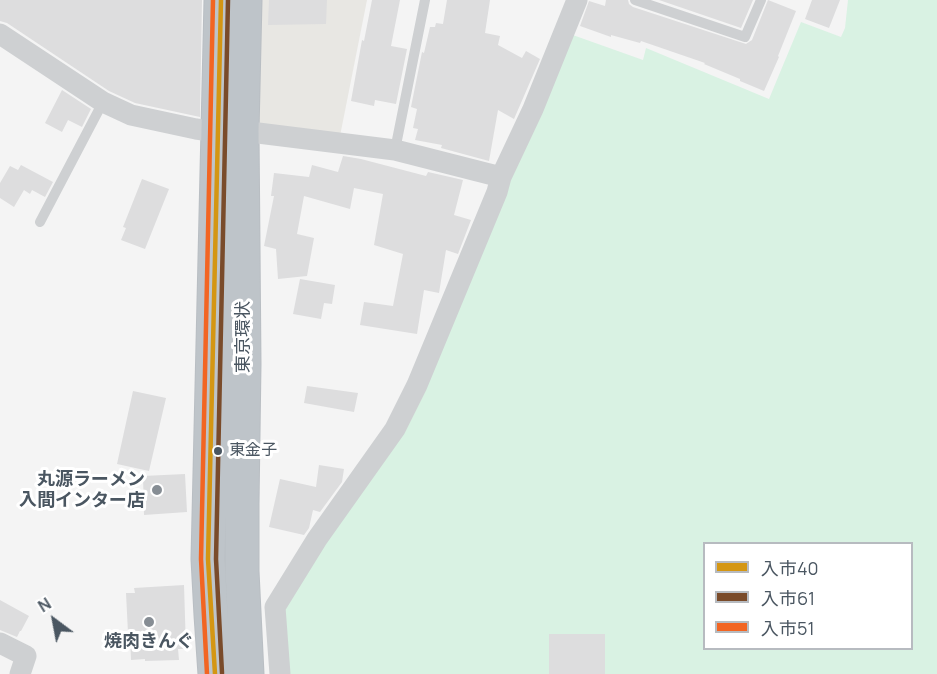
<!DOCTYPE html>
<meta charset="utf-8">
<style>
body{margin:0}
#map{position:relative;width:937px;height:674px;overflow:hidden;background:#f4f4f4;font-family:Manrope,"Noto Sans JP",sans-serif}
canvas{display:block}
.legend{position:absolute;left:703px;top:542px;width:210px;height:108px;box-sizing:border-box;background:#fff;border:2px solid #b7bbc0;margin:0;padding:8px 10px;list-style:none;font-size:18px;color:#4a5661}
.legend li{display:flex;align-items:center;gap:12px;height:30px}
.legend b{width:30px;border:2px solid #b7bbc0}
.north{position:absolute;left:24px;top:590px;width:60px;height:60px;-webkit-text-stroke:4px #fff;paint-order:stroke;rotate:328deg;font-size:16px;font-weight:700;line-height:24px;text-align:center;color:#4a5661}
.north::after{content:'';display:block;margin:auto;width:21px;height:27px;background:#4a5661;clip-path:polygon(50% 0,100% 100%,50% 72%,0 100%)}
</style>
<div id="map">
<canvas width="937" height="674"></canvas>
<ul class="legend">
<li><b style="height:8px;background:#d49613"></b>入市40</li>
<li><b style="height:8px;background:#7a4b2a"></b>入市61</li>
<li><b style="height:8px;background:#f26522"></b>入市51</li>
</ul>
<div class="north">N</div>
</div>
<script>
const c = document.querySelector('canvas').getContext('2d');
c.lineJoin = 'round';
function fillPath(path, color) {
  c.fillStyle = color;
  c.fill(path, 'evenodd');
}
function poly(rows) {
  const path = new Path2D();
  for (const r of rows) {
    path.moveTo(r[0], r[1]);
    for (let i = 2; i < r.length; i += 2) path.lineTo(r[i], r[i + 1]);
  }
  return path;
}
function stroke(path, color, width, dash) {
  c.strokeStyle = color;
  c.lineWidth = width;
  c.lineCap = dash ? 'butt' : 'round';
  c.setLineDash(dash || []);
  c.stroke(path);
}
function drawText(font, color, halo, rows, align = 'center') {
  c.font = font + ' Manrope,"Noto Sans JP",sans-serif';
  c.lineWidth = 6;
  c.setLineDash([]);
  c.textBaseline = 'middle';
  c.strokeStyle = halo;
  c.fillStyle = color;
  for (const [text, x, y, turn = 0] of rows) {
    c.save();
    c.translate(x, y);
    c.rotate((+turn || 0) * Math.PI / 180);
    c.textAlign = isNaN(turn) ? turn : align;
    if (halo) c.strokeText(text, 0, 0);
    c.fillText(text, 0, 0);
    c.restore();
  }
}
const commercial = poly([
 [260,0,367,0,340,136,257,126]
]);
const green = poly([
 [848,0,937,0,937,674,285,674,280,612,400,432,570,34,643,60,646,48,769,99,801,22,841,37,845,28],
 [704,544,912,544,912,648,704,648]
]);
const building = poly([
 [0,0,202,0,200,117,135,103,109,91,7,23,0,21],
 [269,0,327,0,326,24,268,25],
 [372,0,400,0,391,46,407,49,396,104,375,100,374,106,351,101,362,40,364,41],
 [447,0,490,0,485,33,500,36,498,45,522,58,526,51,540,59,514,119,498,110,489,161,441,148,442,145,415,140,418,129,413,128,417,109,411,107,422,52,424,53,430,27,435,27,436,23,443,24],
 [606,0,628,0,629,4,633,7,746,44,752,40,768,0,796,11,778,56,779,57,764,91,740,81,740,79,704,64,705,63,641,41,640,43,611,35,611,37,580,26,589,1,605,6],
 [659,0,753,0,741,28],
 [812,0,840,0,829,28,805,19],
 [62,90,91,109,82,127,68,120,62,132,45,123],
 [343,156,361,159,426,176,428,172,463,180,454,215,471,220,458,254,446,250,439,293,424,290,417,334,360,325,364,302,393,306,403,254,374,245,383,194,354,188,350,209,304,196,297,234,314,238,307,276,278,279,276,249,264,246,274,196,271,196,274,173,309,177,312,165,338,172],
 [21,165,53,182,45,197,32,190,30,194,24,190,14,207,0,198,0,183,10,166,18,170],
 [142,179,169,189,145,249,121,240,126,228,123,227],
 [300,279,335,285,332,304,324,303,321,319,293,314],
 [307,386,358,393,354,412,304,403],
 [133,391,166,398,149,471,117,464],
 [319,465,344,469,342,482,320,512,313,510,309,528,304,535,269,527,280,479,316,487],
 [185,474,187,512,144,515,143,476],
 [184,585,186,649,178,649,179,660,145,661,145,659,131,660,130,633,128,633,126,593,135,593,134,588],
 [0,600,29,616,21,631,20,631,17,637,0,630],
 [549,634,605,634,605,674,549,674]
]);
const lane = poly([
 [635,0,745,37,761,0],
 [395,150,425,0],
 [40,222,103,102]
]);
const street = poly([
 [0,34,103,102,131,115,196,129,217,132],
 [242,131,395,150,501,177],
 [0,643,26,656,20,674],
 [280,674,275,607,317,539,395,429,417,385,497,192,501,177,533,109,577,0]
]);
const highway = poly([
 [245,0,242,131,244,364,242,504,242,571,247,674],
 [215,674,211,615,208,559,221,0]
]);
const bus1 = poly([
 [215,674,208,559,221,0]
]);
const bus2 = poly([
 [222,673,216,559,228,0]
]);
const bus3 = poly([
 [207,674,201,559,213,0]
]);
const markers = [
 [218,451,5,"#4a5661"],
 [157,490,6,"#868d94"],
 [149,622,6,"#868d94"]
];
const busNames = [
 ["東金子",229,451]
];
const streetNames = [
 ["東京環状",244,337,-90]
];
const poiNames = [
 ["丸源ラーメン",145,480],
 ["入間インター店",145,501],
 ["焼肉きんぐ",149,642,"center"]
];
fillPath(commercial, '#e8e7e3');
fillPath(green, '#d9f2e3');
fillPath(building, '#ddddde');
stroke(highway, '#b9bec3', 35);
stroke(lane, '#ced0d2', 10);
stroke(street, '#ced0d2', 21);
stroke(highway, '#bec4c9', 33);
stroke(bus1, '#d49613', 4.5);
stroke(bus2, '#7a4b2a', 4.5);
stroke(bus3, '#f26522', 4.5);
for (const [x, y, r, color] of markers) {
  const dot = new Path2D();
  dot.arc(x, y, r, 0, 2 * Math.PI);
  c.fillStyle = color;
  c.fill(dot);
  stroke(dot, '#fff', 2);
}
drawText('16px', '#4a5661', '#fff', busNames, 'left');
drawText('18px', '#4a5661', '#fff', streetNames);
drawText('bold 18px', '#4a5661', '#fff', poiNames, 'right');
</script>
